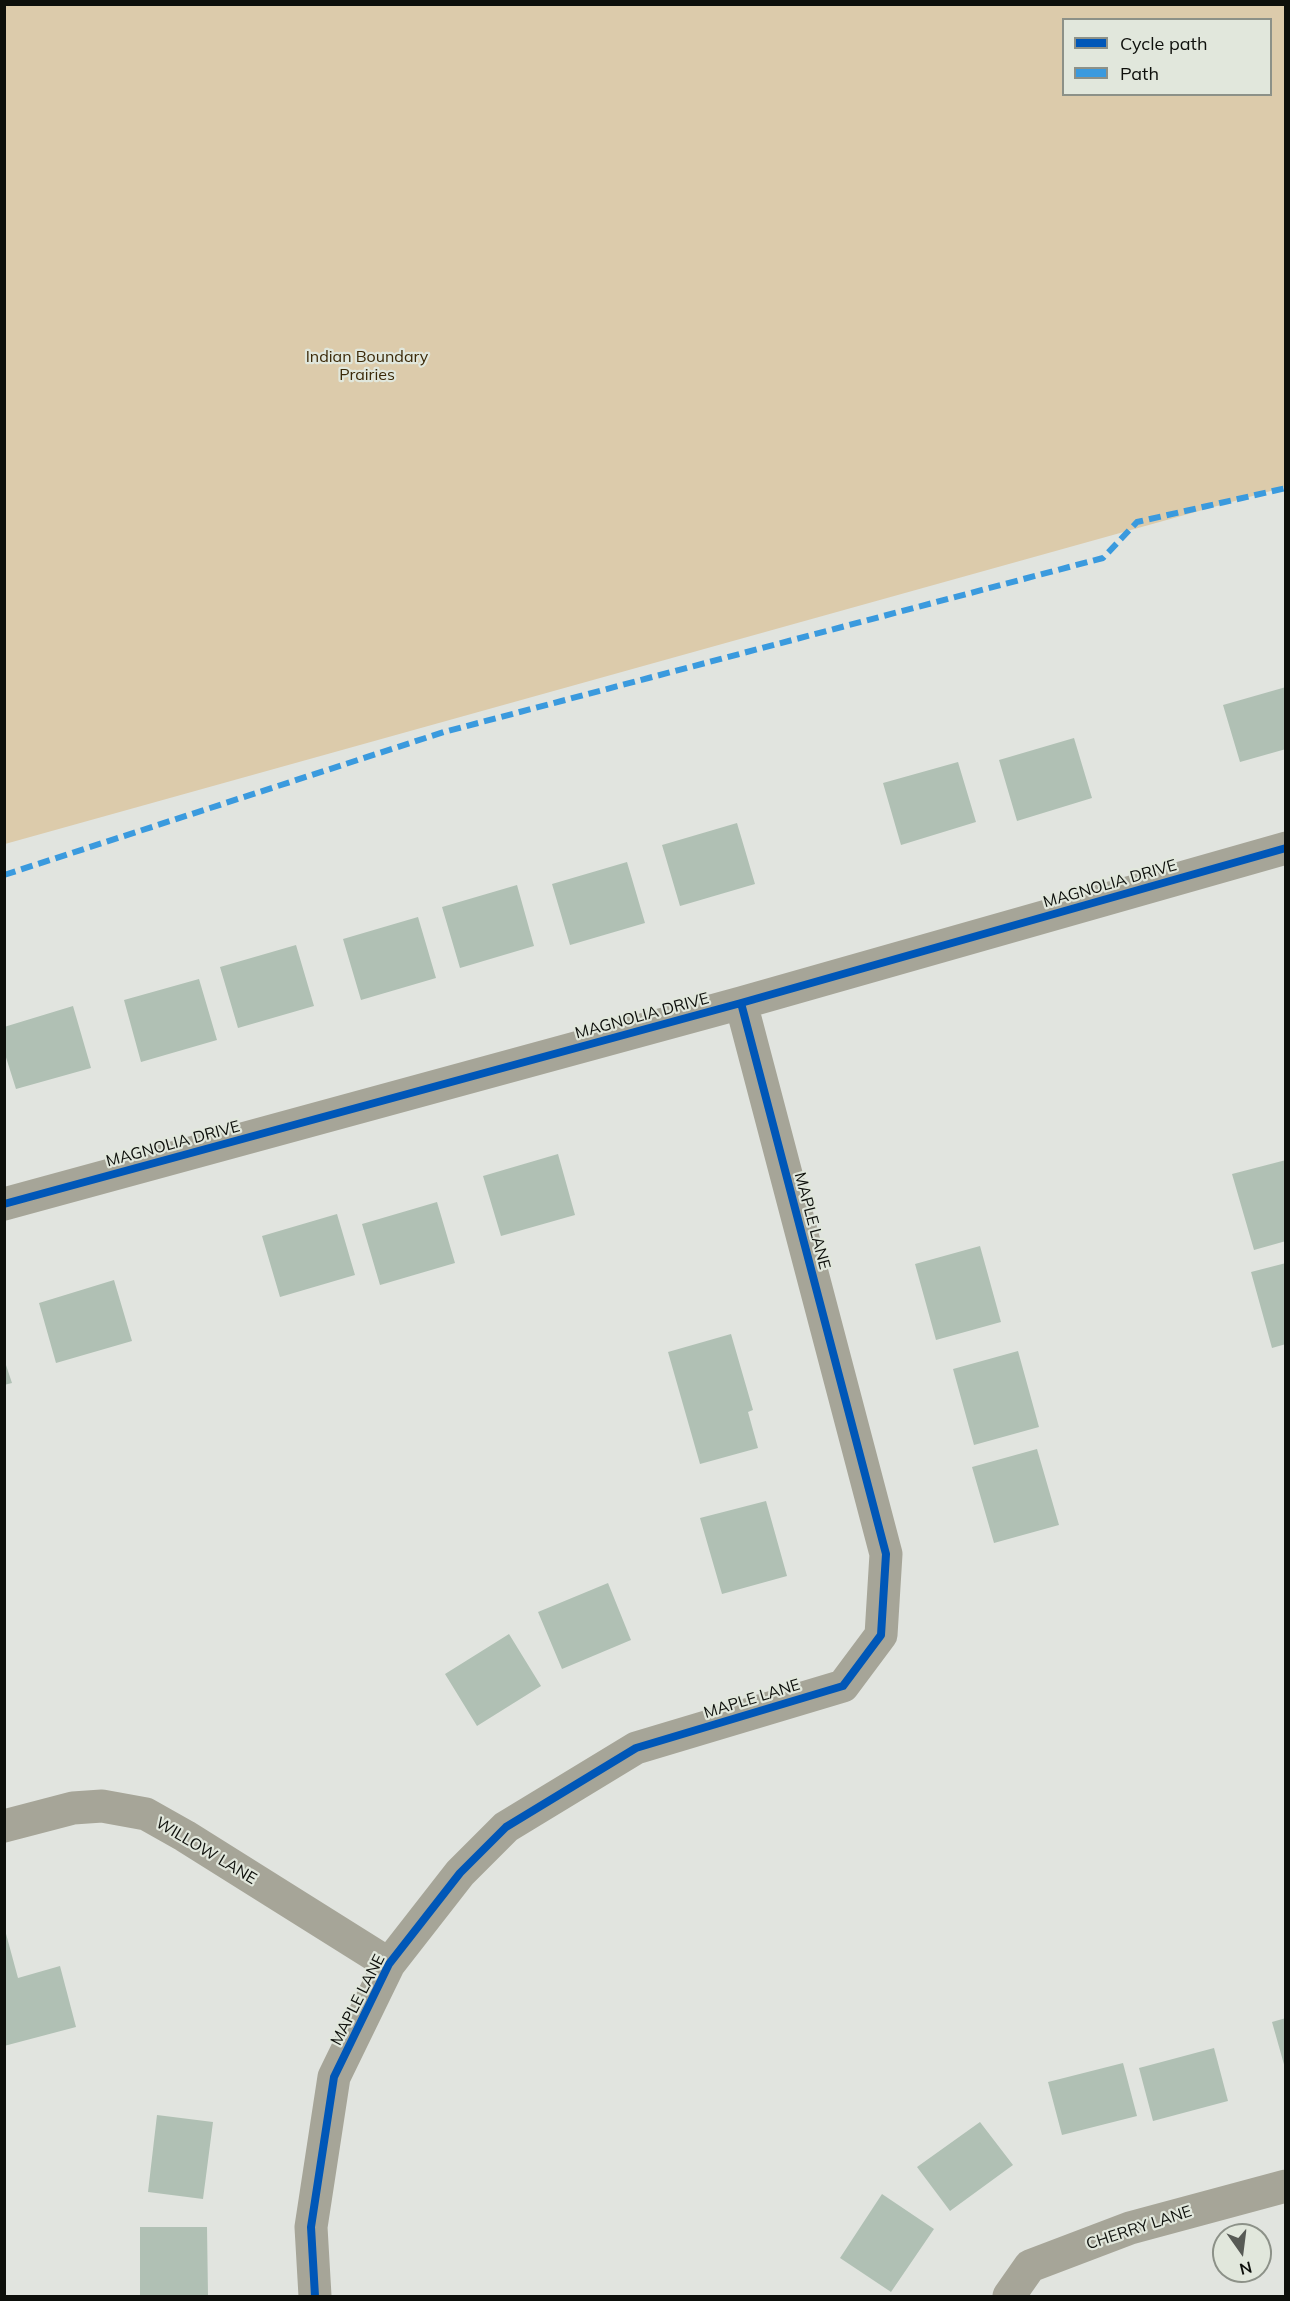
<!DOCTYPE html>
<style>
body{margin:0}
#map{position:relative;width:1290px;height:2301px;overflow:hidden;background:#e1e4df;font-family:Mulish,sans-serif}
canvas{display:block}
.frame{position:absolute;inset:0;border:6px solid #0d0f0b;pointer-events:none}
.legend{position:absolute;left:1062px;top:18px;width:210px;height:78px;box-sizing:border-box;background:#e1e7dc;border:2px solid #8c9188;margin:0;padding:8px 10px;list-style:none;font-size:18px;color:#0d0f0b}
.legend li{display:flex;align-items:center;gap:12px;height:30px}
.legend b{width:30px;border:2px solid #8c9188}
.north{position:absolute;left:1212px;top:2223px;width:60px;height:60px;box-sizing:border-box;background:#e1e7dc;border:2px solid #8c9188;border-radius:50%;rotate:166deg;font-size:16px;font-weight:700;line-height:24px;text-align:center;color:#0d0f0b}
.north::after{content:'';display:block;margin:auto;width:21px;height:27px;background:#575a55;clip-path:polygon(50% 0,100% 100%,50% 72%,0 100%)}
</style>
<div id="map">
<canvas width="1290" height="2301"></canvas>
<div class="frame"></div>
<ul class="legend">
<li><b style="height:8px;background:#0057b8"></b>Cycle path</li>
<li><b style="height:8px;background:#3a9ade"></b>Path</li>
</ul>
<div class="north">N</div>
</div>
<script>
const c = document.querySelector('canvas').getContext('2d');
c.lineJoin = 'round';
function fillPath(path, color) {
  c.fillStyle = color;
  c.fill(path, 'evenodd');
}
function poly(rows) {
  const path = new Path2D();
  for (const r of rows) {
    path.moveTo(r[0], r[1]);
    for (let i = 2; i < r.length; i += 2) path.lineTo(r[i], r[i + 1]);
  }
  return path;
}
function stroke(path, color, width, dash) {
  c.strokeStyle = color;
  c.lineWidth = width;
  c.lineCap = dash ? 'butt' : 'round';
  c.setLineDash(dash || []);
  c.stroke(path);
}
function drawText(font, color, halo, rows, align = 'center') {
  c.font = font + ' Mulish,sans-serif';
  c.lineWidth = 4.5;
  c.setLineDash([]);
  c.textBaseline = 'middle';
  c.strokeStyle = halo;
  c.fillStyle = color;
  for (const [text, x, y, turn = 0] of rows) {
    c.save();
    c.translate(x, y);
    c.rotate((+turn || 0) * Math.PI / 180);
    c.textAlign = isNaN(turn) ? turn : align;
    if (halo) c.strokeText(text, 0, 0);
    c.fillText(text, 0, 0);
    c.restore();
  }
}
const green = poly([
 [5,4,1285,5,1285,487,5,844],
 [1064,20,1270,20,1270,94,1064,94]
]);
const building = poly([
 [1286,687,1286,749,1240,762,1223,705],
 [1074,738,1092,798,1017,821,999,760],
 [958,762,976,822,901,845,883,783],
 [737,823,755,884,680,906,662,845],
 [627,862,645,923,570,945,552,884],
 [517,885,534,946,460,968,442,907],
 [418,917,436,978,361,1000,343,939],
 [296,945,314,1006,238,1028,220,967],
 [199,979,217,1040,141,1062,124,1000],
 [73,1006,91,1068,16,1089,4,1051,4,1027],
 [558,1154,575,1215,501,1236,483,1176],
 [1286,1160,1286,1241,1254,1250,1232,1174],
 [437,1202,455,1263,380,1285,362,1224],
 [337,1214,355,1275,280,1297,262,1236],
 [980,1246,1001,1322,936,1340,915,1264],
 [1286,1263,1286,1344,1272,1348,1251,1272],
 [114,1280,132,1341,56,1363,39,1303],
 [731,1334,753,1410,748,1412,758,1448,700,1464,668,1352],
 [1018,1351,1039,1427,974,1445,953,1369],
 [4,1359,12,1383,4,1385],
 [1037,1449,1059,1525,994,1543,972,1467],
 [766,1501,787,1576,722,1594,700,1518],
 [608,1583,631,1640,562,1669,538,1612],
 [509,1634,541,1686,477,1726,445,1674],
 [5,1930,18,1978,60,1966,76,2027,4,2046],
 [1286,2018,1286,2068,1285,2068,1272,2022],
 [1214,2048,1228,2101,1153,2121,1139,2068],
 [1123,2063,1137,2116,1062,2135,1048,2082],
 [157,2115,213,2122,203,2199,148,2192],
 [980,2122,1013,2165,950,2211,917,2167],
 [882,2194,934,2229,891,2292,840,2258],
 [140,2227,207,2227,208,2296,140,2296]
]);
const street = poly([
 [4,1204,741,1003,1286,848],
 [4,1826,73,1808,102,1806,146,1814,185,1836,389,1964],
 [315,2296,311,2227,334,2077,389,1964,460,1873,506,1827,636,1748,843,1686,881,1635,886,1554,741,1003],
 [1009,2296,1030,2266,1130,2228,1286,2186]
]);
const quiet = poly([
 [4,875,444,732,1103,558,1137,522,1286,488]
]);
const cycleway = poly([
 [4,1204,741,1003,1286,848],
 [315,2296,311,2227,334,2077,389,1964,460,1873,506,1827,636,1748,843,1686,881,1635,886,1554,741,1003]
]);
const parkNames = [
 ["Indian Boundary",367,357],
 ["Prairies",367,375]
];
const streetNames = [
 ["MAGNOLIA DRIVE",1110,884,-16],
 ["MAGNOLIA DRIVE",642,1016,-15],
 ["MAGNOLIA DRIVE",173,1144,-15],
 ["MAPLE LANE",812,1221,75],
 ["MAPLE LANE",752,1699,-17],
 ["WILLOW LANE",206,1851,31],
 ["MAPLE LANE",358,2000,-63],
 ["CHERRY LANE",1139,2228,-18]
];
fillPath(green, '#dccbab');
fillPath(building, '#b0c0b4');
stroke(street, '#a6a598', 33);
stroke(quiet, '#3a9ade', 6, [12, 6]);
stroke(cycleway, '#0057b8', 8);
drawText('16px', '#3b2908', '#e1e7dc', parkNames);
drawText('16px', '#0d0f0b', '#e1e7dc', streetNames);
</script>
